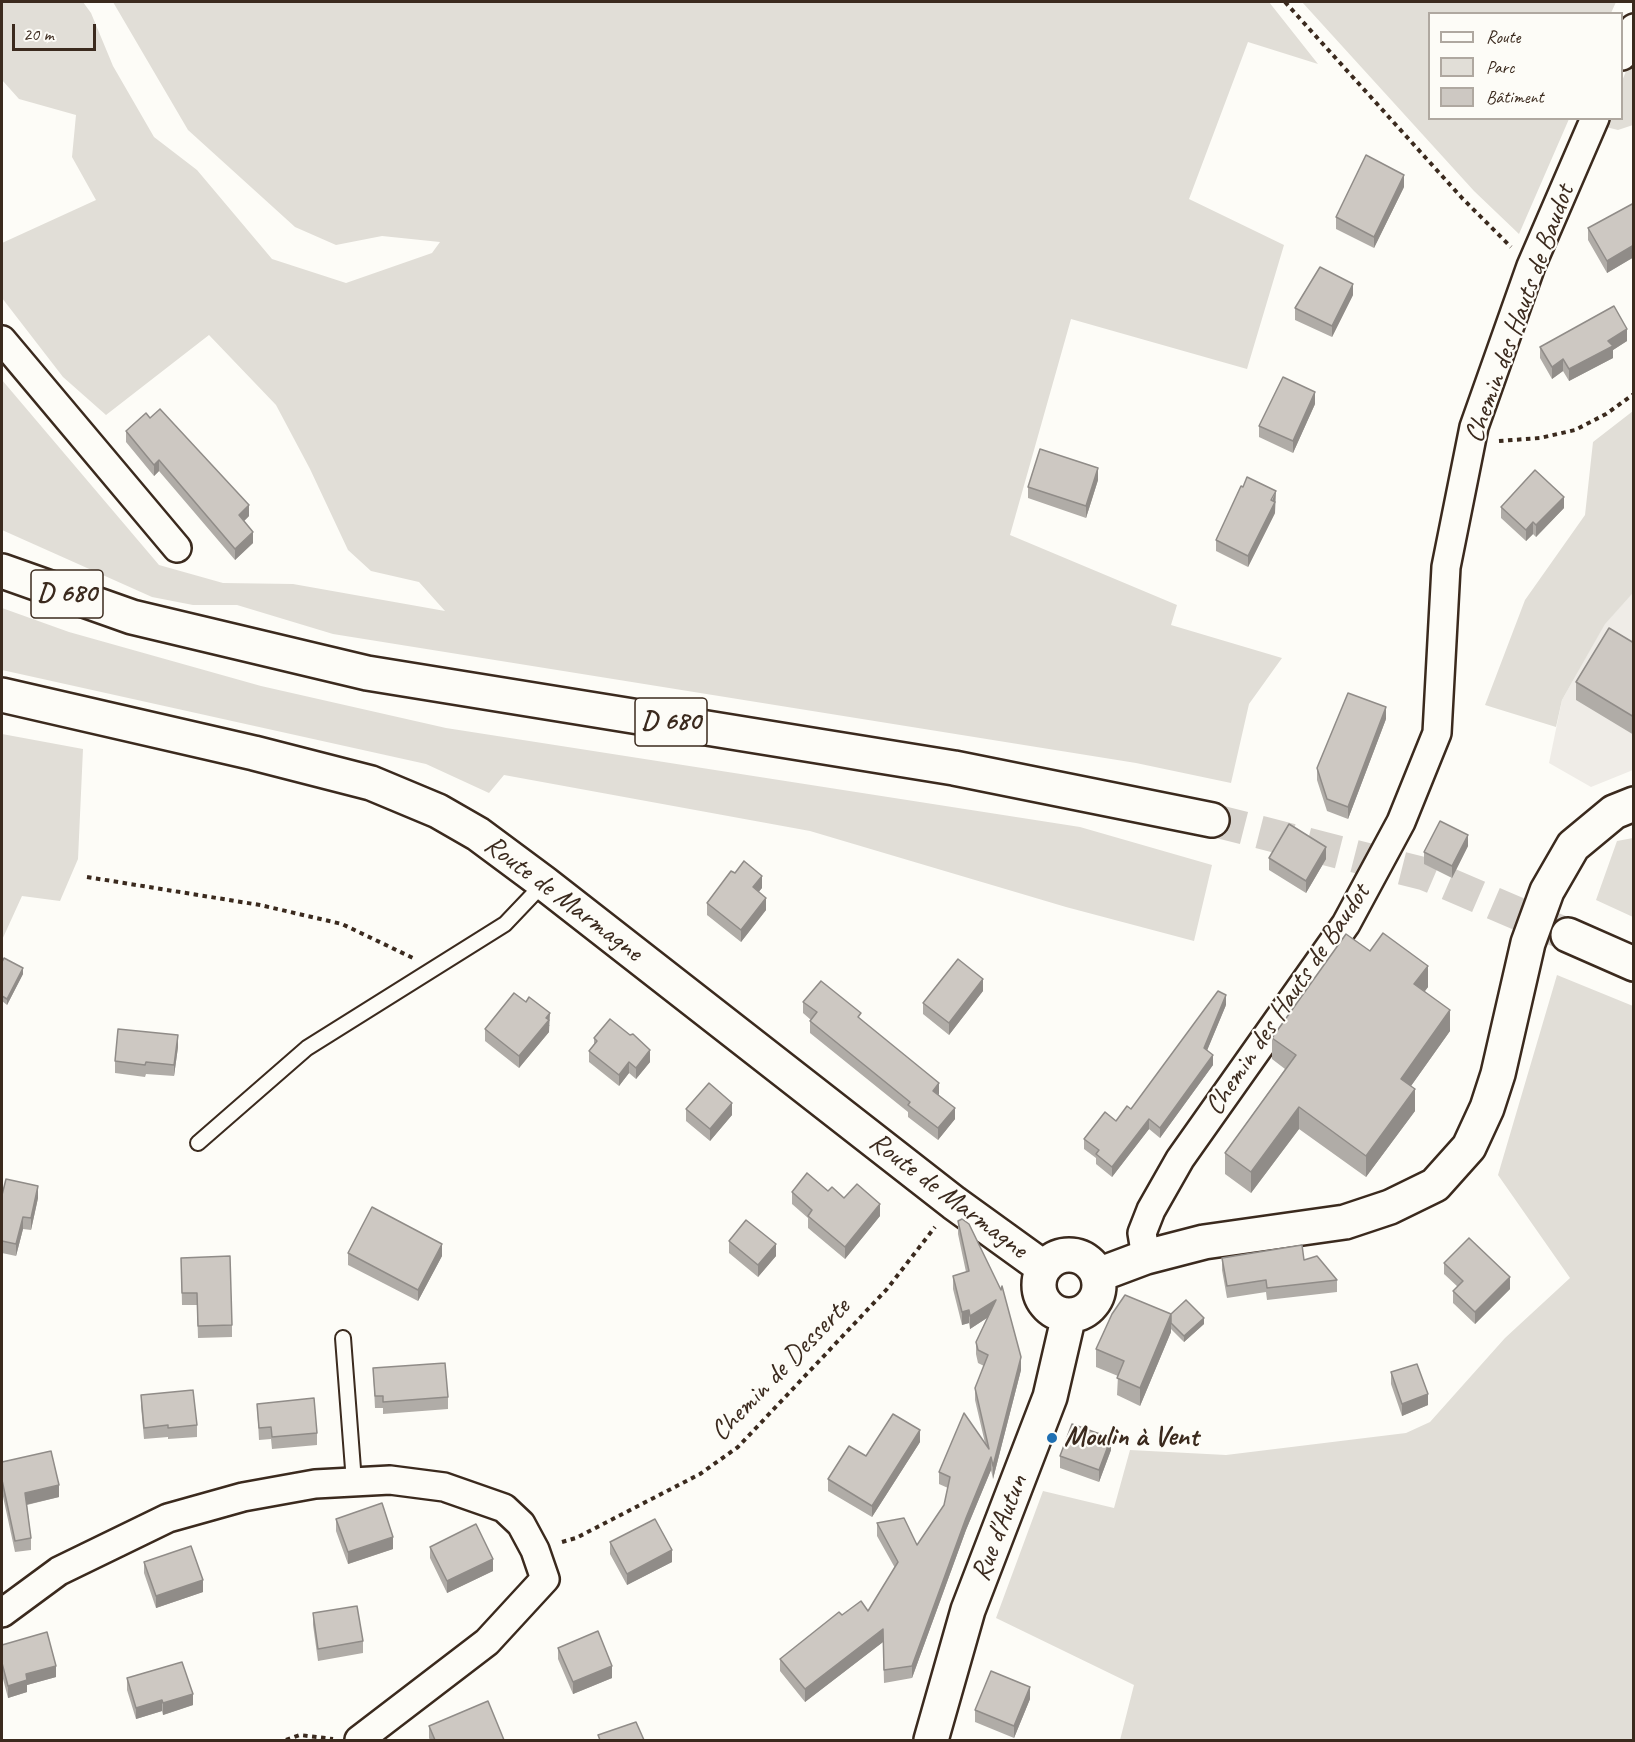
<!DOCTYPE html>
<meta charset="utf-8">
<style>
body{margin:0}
#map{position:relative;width:1635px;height:1742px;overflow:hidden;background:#fdfcf7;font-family:Caveat,sans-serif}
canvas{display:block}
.frame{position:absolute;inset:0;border:3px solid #3b2a1e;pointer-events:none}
.legend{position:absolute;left:1428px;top:12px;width:195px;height:108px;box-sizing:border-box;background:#fdfcf7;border:2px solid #afa8a0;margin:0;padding:8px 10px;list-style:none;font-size:18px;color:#3b2a1e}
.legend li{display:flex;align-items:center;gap:12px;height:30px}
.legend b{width:30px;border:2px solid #afa8a0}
.scale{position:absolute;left:12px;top:24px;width:84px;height:27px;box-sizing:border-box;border:3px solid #3b2a1e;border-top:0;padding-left:8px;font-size:18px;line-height:21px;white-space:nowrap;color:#3b2a1e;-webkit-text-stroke:4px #fdfcf7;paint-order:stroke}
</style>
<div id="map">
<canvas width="1635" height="1742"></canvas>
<div class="frame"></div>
<ul class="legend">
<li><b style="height:8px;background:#fdfcf7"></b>Route</li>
<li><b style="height:16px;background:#e1ded7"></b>Parc</li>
<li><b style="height:16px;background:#cdc8c2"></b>Bâtiment</li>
</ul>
<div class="scale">20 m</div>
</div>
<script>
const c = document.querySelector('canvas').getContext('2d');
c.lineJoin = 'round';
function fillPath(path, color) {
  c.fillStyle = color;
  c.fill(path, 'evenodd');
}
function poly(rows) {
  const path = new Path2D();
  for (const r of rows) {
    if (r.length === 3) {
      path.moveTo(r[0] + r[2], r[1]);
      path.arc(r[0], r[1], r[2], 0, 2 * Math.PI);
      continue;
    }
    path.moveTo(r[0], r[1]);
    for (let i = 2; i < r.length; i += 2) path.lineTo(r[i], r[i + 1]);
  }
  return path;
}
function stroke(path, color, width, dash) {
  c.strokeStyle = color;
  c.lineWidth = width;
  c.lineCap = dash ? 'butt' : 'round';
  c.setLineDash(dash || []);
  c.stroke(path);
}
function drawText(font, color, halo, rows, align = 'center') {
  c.font = font + ' Caveat,sans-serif';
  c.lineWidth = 4.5;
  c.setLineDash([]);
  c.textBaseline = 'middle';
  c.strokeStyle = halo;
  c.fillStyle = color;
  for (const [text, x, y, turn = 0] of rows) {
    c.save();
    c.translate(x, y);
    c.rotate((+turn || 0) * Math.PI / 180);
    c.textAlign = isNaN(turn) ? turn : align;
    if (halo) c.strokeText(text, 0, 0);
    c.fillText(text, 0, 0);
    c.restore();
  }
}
const built = poly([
 [1633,593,1633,770,1591,787,1549,763,1562,700,1605,623]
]);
const green = poly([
 [2,2,83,2,91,13,113,66,154,137,197,170,272,259,346,283,432,253,440,242,382,236,336,245,295,227,188,130,113,2,1269,2,1318,64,1248,42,1189,199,1284,245,1247,369,1071,319,1010,535,1177,605,1171,625,1282,658,1249,704,1231,783,1136,763,333,634,237,605,193,605,152,597,2,530,2,380,159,565,223,583,293,584,445,611,419,582,371,571,348,550,310,469,276,405,209,335,106,415,63,377,2,298,2,243,96,200,72,157,76,115,19,99,2,80],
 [1302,2,1616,2,1611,13,1430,14,1430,118,1569,119,1519,234,1474,191],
 [1633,54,1633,125,1618,130,1602,126,1605,119,1622,118,1622,81],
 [1633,411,1633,593,1605,624,1562,700,1556,727,1485,705,1525,600,1585,515,1593,442],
 [2,608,69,632,261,686,446,728,1080,827,1212,865,1194,941,1066,907,810,831,504,775,489,793,426,764,2,670],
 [2,734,83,749,78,859,60,901,22,896,2,940],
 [1633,838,1634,838,1633,917,1596,900,1617,841],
 [1557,975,1633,1006,1633,1740,1120,1740,1134,1685,996,1618,1043,1491,1114,1508,1130,1450,1226,1455,1406,1433,1430,1422,1505,1338,1570,1278,1498,1175]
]);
const primaryTunnel = poly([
 [1212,820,1425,874,1568,935]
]);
const path = poly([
 [1285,2,1462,198,1511,247],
 [1499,441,1540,438,1575,430,1606,414,1634,394],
 [87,877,260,905,342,924,413,958],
 [562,1542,576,1538,700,1474,738,1447,887,1289,935,1227],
 [286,1740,300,1735,333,1739]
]);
const lane = poly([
 [198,1143,307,1048,505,924,544,883],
 [343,1338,354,1482]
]);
const street = poly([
 [1622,56,1634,28],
 [2,340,177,548],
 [1146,1257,1142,1233,1151,1210,1180,1159,1346,924,1401,822,1437,733,1446,567,1474,427,1531,266,1595,118],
 [2,1613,59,1571,168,1518,243,1497,315,1484,390,1480,444,1487,504,1508,521,1524,535,1550,545,1579,487,1642,359,1740]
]);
const secondary = poly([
 [2,695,254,753,371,783,438,811,478,834,544,883,954,1203,1044,1268],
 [1069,1285,30],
 [1098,1275,1146,1257,1204,1242,1345,1222,1390,1207,1435,1185,1469,1147,1487,1108,1498,1074,1528,943,1547,891,1573,846,1614,812,1634,804],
 [931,1740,968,1610,1050,1397,1069,1315]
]);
const primary = poly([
 [2,571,132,617,367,673,954,768,1212,820],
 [1568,935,1634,964]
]);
const wall = poly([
 [1404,187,1374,248,1336,229,1336,217],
 [1634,203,1634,257,1607,273,1588,240,1588,228],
 [1353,295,1332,337,1295,320,1295,308],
 [1627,341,1613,350,1613,358,1569,381,1563,371,1552,379,1540,358,1540,347],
 [1315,404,1293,453,1259,437,1259,426],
 [126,431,249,516,244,521,253,543,235,560,159,471,154,476,126,442],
 [1098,480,1086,518,1028,498,1028,487],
 [1501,507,1564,508,1536,537,1533,534,1526,541,1501,518],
 [1275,513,1248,567,1216,551,1216,540],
 [1634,643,1634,735,1576,700,1576,682],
 [1386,719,1348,819,1327,811,1317,780,1317,768],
 [1468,846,1452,878,1424,864,1424,852],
 [1269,858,1326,859,1306,893,1269,870],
 [762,888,758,892,766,910,741,942,707,915,707,903],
 [1370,951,1428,987,1425,991,1450,1031,1411,1086,1415,1111,1366,1177,1299,1129,1251,1193,1225,1174,1225,1153,1285,1069,1272,1059,1272,1038],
 [2,962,23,974,7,1005,2,1001],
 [983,991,949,1035,923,1014,923,1003],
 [803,1002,861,1020,939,1095,955,1119,938,1140,908,1117,908,1112,810,1033,810,1021,811,1020,803,1013],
 [1226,1005,1207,1050,1213,1065,1160,1138,1149,1129,1112,1177,1096,1164,1096,1158,1084,1149,1084,1139,1116,1121,1131,1109],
 [550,1025,549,1026,549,1032,519,1068,485,1041,485,1029],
 [594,1038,650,1062,636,1079,629,1073,619,1086,589,1062,589,1051,594,1044],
 [178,1047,174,1076,146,1074,145,1077,115,1073,115,1061],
 [686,1109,732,1115,710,1141,686,1121],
 [828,1191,880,1216,845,1259,808,1228,808,1218,792,1204,792,1192],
 [2,1195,38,1198,31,1230,23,1229,16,1256,2,1253],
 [958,1221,1021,1370,993,1479,991,1470,966,1530,912,1678,884,1683,883,1642,805,1702,780,1671,780,1659,842,1615,868,1611,895,1568,877,1536,877,1523,917,1545,944,1505,948,1488,939,1484,939,1472,985,1443,975,1400,975,1388,984,1366,978,1363,976,1354,976,1342,987,1318,970,1329,969,1323,962,1325,953,1289,953,1276,966,1272,958,1234],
 [729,1241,776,1256,758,1277,729,1253],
 [348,1253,442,1256,418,1301,348,1265],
 [181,1258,232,1325,232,1337,198,1338,197,1305,182,1305],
 [1222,1258,1304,1260,1337,1280,1337,1292,1267,1300,1266,1292,1227,1298,1222,1270],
 [1444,1263,1510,1289,1475,1324,1453,1303,1453,1291,1458,1287,1444,1274],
 [1171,1314,1204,1324,1184,1342,1171,1329,1171,1332,1140,1406,1117,1395,1118,1376,1096,1367,1096,1349],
 [373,1368,448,1397,448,1409,383,1414,383,1408,375,1408],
 [1391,1372,1428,1405,1402,1416,1391,1384],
 [141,1395,197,1425,197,1437,168,1439,168,1437,144,1439,141,1406],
 [257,1404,317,1433,317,1445,272,1449,271,1439,259,1440],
 [920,1442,872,1517,828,1491,828,1479,866,1456],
 [1111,1450,1099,1482,1060,1468,1060,1456],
 [2,1462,59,1497,27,1505,31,1538,31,1550,15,1552,2,1492],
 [336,1519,393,1549,348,1564,336,1531],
 [610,1542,672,1562,627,1585,610,1554],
 [430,1547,493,1571,447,1593,430,1558],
 [144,1562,203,1592,156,1608,144,1573],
 [313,1613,363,1641,363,1653,318,1661,313,1625],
 [2,1645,56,1677,27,1685,27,1692,8,1698,2,1675],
 [558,1648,612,1678,573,1694,558,1659],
 [127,1678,193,1705,163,1715,162,1711,136,1719,127,1690],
 [1030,1699,1014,1738,975,1722,975,1710],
 [429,1726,504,1740,430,1740,429,1738]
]);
const shadedWall = poly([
 [1404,175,1404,187,1374,248,1374,237],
 [1634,245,1634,257,1607,273,1607,261],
 [1353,284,1353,295,1332,337,1332,326],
 [1627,329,1627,341,1613,350,1613,358,1569,381,1569,369,1608,341],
 [1563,359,1563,371,1552,379,1552,367],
 [1315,392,1315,404,1293,453,1293,441],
 [159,460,159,471,154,476,154,465],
 [1098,468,1098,480,1086,518,1086,506],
 [1276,491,1275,513,1248,567,1248,556],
 [1564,497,1564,508,1536,537,1536,525],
 [249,505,249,516,239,526,239,515],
 [1533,522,1533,534,1526,541,1526,530],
 [253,532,253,543,235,560,235,549],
 [1386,707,1386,719,1348,819,1348,807],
 [1468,835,1468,846,1452,878,1452,866],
 [1326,847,1326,859,1306,893,1306,881],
 [762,876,762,888,753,899,753,887],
 [766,898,766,910,741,942,741,930],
 [1428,966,1428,987,1414,1005,1414,984],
 [23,968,23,974,7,1005,7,999],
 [983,979,983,991,949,1035,949,1023],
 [1226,995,1226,1005,1204,1058,1204,1048],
 [1450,1010,1450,1031,1401,1100,1401,1079],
 [550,1013,549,1032,519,1068,519,1056],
 [178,1035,178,1047,174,1076,174,1065],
 [650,1050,650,1062,636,1079,636,1068],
 [1213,1055,1213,1065,1160,1138,1160,1128],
 [629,1062,629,1073,619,1086,619,1075],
 [939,1083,939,1095,933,1091],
 [1415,1089,1415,1111,1366,1177,1366,1156],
 [732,1103,732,1115,710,1141,710,1129],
 [1299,1107,1299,1129,1251,1193,1251,1172],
 [955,1108,955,1119,938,1140,938,1128],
 [1149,1119,1149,1129,1112,1177,1112,1167],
 [38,1186,38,1198,31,1230,31,1218],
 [880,1204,880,1216,845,1259,845,1247],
 [23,1217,23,1229,16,1256,16,1244],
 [442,1244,442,1256,418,1301,418,1290],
 [776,1244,776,1256,758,1277,758,1265],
 [1510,1277,1510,1289,1475,1324,1475,1312],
 [996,1300,996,1312,970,1329,970,1316],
 [969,1310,969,1323,962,1325,962,1312],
 [1171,1314,1171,1332,1140,1406,1140,1388],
 [1204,1318,1204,1324,1184,1342,1184,1336],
 [1021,1357,1021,1370,993,1479,993,1466],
 [1428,1394,1428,1405,1402,1416,1402,1404],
 [920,1430,920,1442,872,1517,872,1506],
 [1111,1438,1111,1450,1099,1482,1099,1470],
 [991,1457,991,1470,966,1530,912,1678,912,1666,966,1518],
 [59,1485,59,1497,25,1505,25,1493],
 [393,1537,393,1549,348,1564,348,1552],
 [672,1550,672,1562,627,1585,627,1574],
 [493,1559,493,1571,447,1593,447,1581],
 [203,1580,203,1592,156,1608,156,1596],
 [883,1629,883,1642,805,1702,805,1689],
 [56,1666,56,1677,27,1685,27,1692,8,1698,8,1686,26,1674],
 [612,1666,612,1678,573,1694,573,1682],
 [1030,1687,1030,1699,1014,1738,1014,1726],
 [193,1694,193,1705,163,1715,163,1703],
 [162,1700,162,1711,136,1719,136,1708]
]);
const building = poly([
 [1366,155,1404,175,1374,237,1336,217,1366,155],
 [1634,203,1634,245,1607,261,1588,228,1634,203],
 [1320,267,1353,284,1332,326,1295,308,1320,267],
 [1614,306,1627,329,1608,341,1613,346,1569,369,1563,359,1552,367,1540,347,1614,306],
 [1283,377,1315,392,1293,441,1259,426,1283,377],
 [160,409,249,505,239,515,253,532,235,549,159,460,154,465,126,431,146,413,150,418,160,409],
 [1040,449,1098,468,1086,506,1028,487,1040,449],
 [1535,470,1564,497,1536,525,1533,522,1526,530,1501,507,1535,470],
 [1247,477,1276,491,1271,500,1275,502,1248,556,1216,540,1241,486,1243,487,1247,477],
 [1609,628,1634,643,1634,717,1576,682,1609,628],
 [1348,693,1386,707,1348,807,1327,799,1317,768,1348,693],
 [1440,821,1468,835,1452,866,1424,852,1440,821],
 [1289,824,1326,847,1306,881,1269,858,1289,824],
 [744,861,762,876,753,887,766,898,741,930,707,903,731,871,735,873,744,861],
 [1383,933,1428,966,1414,984,1450,1010,1401,1079,1415,1089,1366,1156,1299,1107,1251,1172,1225,1153,1296,1055,1272,1038,1346,934,1370,951,1383,933],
 [4,958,23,968,7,999,2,996,2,962,4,958],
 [958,959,983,979,949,1023,923,1003,958,959],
 [821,981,861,1013,858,1017,939,1083,933,1091,955,1108,938,1128,908,1105,910,1102,810,1021,817,1012,803,1002,821,981],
 [1218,991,1226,995,1204,1048,1213,1055,1160,1128,1149,1119,1112,1167,1096,1154,1099,1150,1084,1139,1105,1112,1116,1121,1127,1106,1131,1109,1218,991],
 [514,993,526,1002,529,997,550,1013,546,1018,549,1020,519,1056,485,1029,514,993],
 [610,1019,630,1035,633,1034,650,1050,636,1068,629,1062,619,1075,589,1051,597,1041,594,1038,610,1019],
 [118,1029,178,1035,174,1065,146,1062,145,1065,115,1061,118,1029],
 [709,1083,732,1103,710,1129,686,1109,709,1083],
 [807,1173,828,1191,832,1187,844,1198,857,1184,880,1204,845,1247,808,1216,812,1210,792,1192,807,1173],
 [6,1179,38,1186,31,1218,23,1217,16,1244,2,1241,2,1195,6,1179],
 [372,1207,442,1244,418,1290,348,1253,372,1207],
 [962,1219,969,1224,1001,1290,1002,1286,1021,1357,993,1466,991,1457,966,1518,912,1666,884,1670,883,1629,805,1689,780,1659,839,1612,842,1615,861,1601,868,1611,898,1562,877,1523,904,1518,917,1545,944,1505,950,1477,939,1472,964,1413,989,1449,975,1388,988,1355,978,1350,976,1342,996,1300,970,1316,969,1310,962,1312,953,1276,969,1271,958,1221,962,1219],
 [746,1220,776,1244,758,1265,729,1241,746,1220],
 [1469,1238,1510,1277,1475,1312,1453,1291,1463,1281,1444,1263,1469,1238],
 [1302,1245,1304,1260,1317,1256,1337,1280,1267,1288,1266,1280,1227,1286,1222,1258,1302,1245],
 [230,1256,232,1325,198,1326,197,1293,182,1293,181,1258,230,1256],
 [1125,1295,1171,1314,1140,1388,1117,1378,1124,1361,1096,1349,1112,1314,1125,1295],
 [1186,1300,1204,1318,1184,1336,1171,1323,1171,1314,1186,1300],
 [445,1363,448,1397,383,1402,383,1396,375,1396,373,1368,445,1363],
 [1417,1364,1428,1394,1402,1404,1391,1372,1417,1364],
 [193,1390,197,1425,168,1428,168,1425,144,1428,141,1395,193,1390],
 [314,1398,317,1433,272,1437,271,1427,259,1428,257,1404,314,1398],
 [893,1414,920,1430,872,1506,828,1479,849,1446,866,1456,893,1414],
 [1072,1424,1111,1438,1099,1470,1060,1456,1072,1424],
 [51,1451,59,1485,25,1493,31,1538,15,1541,2,1480,2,1462,51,1451],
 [382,1503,393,1537,348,1552,336,1519,382,1503],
 [655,1519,672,1550,627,1574,610,1542,655,1519],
 [476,1524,493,1559,447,1581,430,1547,476,1524],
 [191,1546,203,1580,156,1596,144,1562,191,1546],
 [357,1606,363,1641,318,1649,313,1613,357,1606],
 [598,1631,612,1666,573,1682,558,1648,598,1631],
 [47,1632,56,1666,26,1674,27,1680,8,1686,2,1663,2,1645,47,1632],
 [182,1662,193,1694,163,1703,162,1700,136,1708,127,1678,182,1662],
 [991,1671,1030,1687,1014,1726,975,1710,991,1671],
 [488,1701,504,1740,435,1740,429,1726,488,1701],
 [636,1722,644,1740,600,1740,598,1735,636,1722]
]);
const markers = [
 [1052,1438,6,"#1f6fb2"]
];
const shields = [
 [67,594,72],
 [671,722,72]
];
const shieldNames = [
 ["D 680",67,594],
 ["D 680",671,722]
];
const streetNames = [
 ["Chemin des Hauts de Baudot",1520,314,-70],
 ["Route de Marmagne",563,899,37],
 ["Chemin des Hauts de Baudot",1288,1000,-56],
 ["Route de Marmagne",948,1196,37],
 ["Chemin de Desserte",781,1370,-46],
 ["Rue d'Autun",1000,1528,-69]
];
const poiNames = [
 ["Moulin à Vent",1064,1438]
];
fillPath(built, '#efece7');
fillPath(green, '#e1ded7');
stroke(primaryTunnel, '#d6d2cc', 33, [33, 16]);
stroke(lane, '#3b2a1e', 18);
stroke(street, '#3b2a1e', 32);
stroke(secondary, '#3b2a1e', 38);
stroke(primary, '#3b2a1e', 38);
stroke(path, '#3b2a1e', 4, [4.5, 4.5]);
stroke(lane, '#fdfcf7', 14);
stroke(street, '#fdfcf7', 27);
stroke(secondary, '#fdfcf7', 33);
stroke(primary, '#fdfcf7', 33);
fillPath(wall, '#b0aca7');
fillPath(shadedWall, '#908c88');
fillPath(building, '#cdc8c2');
stroke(building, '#908c88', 1.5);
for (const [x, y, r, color] of markers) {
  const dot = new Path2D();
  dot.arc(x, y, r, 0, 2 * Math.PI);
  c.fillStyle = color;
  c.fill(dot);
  stroke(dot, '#fdfcf7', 2);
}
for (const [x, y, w] of shields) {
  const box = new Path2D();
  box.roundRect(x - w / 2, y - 24, w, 48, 4.5);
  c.fillStyle = '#fdfcf7';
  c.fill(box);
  stroke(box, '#3b2a1e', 1.5);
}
drawText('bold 27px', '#3b2a1e', null, shieldNames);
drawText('28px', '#3b2a1e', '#fdfcf7', streetNames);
drawText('bold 28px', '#3b2a1e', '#fdfcf7', poiNames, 'left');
</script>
